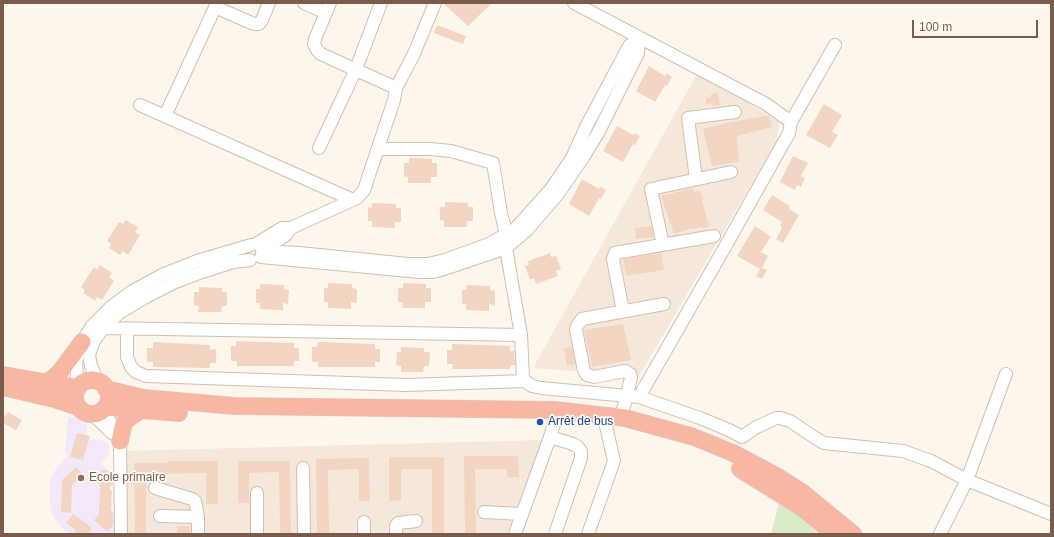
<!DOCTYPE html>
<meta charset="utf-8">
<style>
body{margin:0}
#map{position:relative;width:1054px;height:537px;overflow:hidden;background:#fdf6ec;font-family:Helvetica,sans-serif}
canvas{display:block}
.frame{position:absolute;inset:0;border:4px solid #7a5c4d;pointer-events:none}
.scale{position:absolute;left:912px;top:20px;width:126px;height:18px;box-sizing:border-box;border:2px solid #7a5c4d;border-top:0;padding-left:5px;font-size:12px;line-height:14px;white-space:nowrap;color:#7a5c4d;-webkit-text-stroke:3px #fffaf3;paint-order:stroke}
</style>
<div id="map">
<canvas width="1054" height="537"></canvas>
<div class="frame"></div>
<div class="scale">100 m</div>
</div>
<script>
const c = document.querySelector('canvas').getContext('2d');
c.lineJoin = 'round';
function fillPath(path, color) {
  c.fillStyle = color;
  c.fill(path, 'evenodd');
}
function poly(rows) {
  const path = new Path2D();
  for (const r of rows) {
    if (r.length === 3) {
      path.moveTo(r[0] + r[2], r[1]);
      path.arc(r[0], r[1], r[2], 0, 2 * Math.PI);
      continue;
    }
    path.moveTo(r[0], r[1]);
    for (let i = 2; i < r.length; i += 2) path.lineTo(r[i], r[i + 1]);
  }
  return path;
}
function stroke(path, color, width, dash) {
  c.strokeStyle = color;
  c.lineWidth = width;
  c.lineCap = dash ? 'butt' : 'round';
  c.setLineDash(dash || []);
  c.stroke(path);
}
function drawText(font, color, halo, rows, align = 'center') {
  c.font = font + ' Helvetica,sans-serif';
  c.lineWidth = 3.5;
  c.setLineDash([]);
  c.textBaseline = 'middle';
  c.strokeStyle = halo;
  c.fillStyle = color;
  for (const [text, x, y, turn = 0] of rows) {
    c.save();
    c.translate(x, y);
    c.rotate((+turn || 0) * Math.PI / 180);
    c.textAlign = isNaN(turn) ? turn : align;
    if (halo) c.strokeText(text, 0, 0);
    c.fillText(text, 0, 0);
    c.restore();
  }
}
const residential = poly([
 [698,72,779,122,777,141,639,376,533,368],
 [543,440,507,534,122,534,121,451]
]);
const education = poly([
 [68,417,88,419,86,439,103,440,109,444,109,454,101,464,113,475,104,487,105,506,115,514,114,534,68,534,61,527,52,515,50,504,50,481,53,473,68,455,65,452]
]);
const green = poly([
 [779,503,789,506,818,534,771,534]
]);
const building = poly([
 [443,3,492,3,468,26],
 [437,25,466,36,463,44,434,33],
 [649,66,665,76,667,73,672,77,667,86,665,85,655,102,636,91],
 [718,93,720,105,713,106,713,103,706,104,706,98,711,97,711,94],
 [824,104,842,115,832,132,838,135,830,148,806,135],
 [769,115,772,127,737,136,739,162,712,166,703,129,722,124],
 [617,126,633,135,635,133,640,136,635,145,633,144,623,162,603,151],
 [793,156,808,163,801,176,805,178,801,187,797,185,795,190,780,182],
 [409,158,432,159,432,163,437,163,437,177,431,177,431,183,408,183,408,177,404,176,404,163,409,163],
 [582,179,599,189,600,186,606,190,601,199,599,198,589,216,569,204],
 [693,188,695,192,699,190,704,200,702,200,709,227,689,229,674,234,661,196],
 [772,195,790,206,789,209,799,215,783,243,776,239,782,228,780,226,782,222,763,210],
 [445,202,468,203,468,207,473,207,473,221,467,221,467,227,444,227,444,221,440,220,440,207,445,207],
 [372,203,396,204,396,208,401,208,401,222,395,222,395,228,372,227,372,221,368,221,368,207,372,208],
 [126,220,138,227,135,232,140,235,128,255,123,251,120,255,109,248,111,244,107,241,119,222,123,224],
 [651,226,654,237,636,239,635,228],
 [755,226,771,237,761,252,768,256,762,268,767,270,762,279,756,276,760,269,737,256],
 [550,253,551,257,556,256,561,269,556,271,558,276,536,284,534,278,530,280,525,266,529,265,528,261],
 [661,253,664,270,626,276,623,259],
 [100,265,112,273,109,277,114,281,102,300,97,297,95,301,83,293,85,290,81,287,94,267,97,270],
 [328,283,352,284,352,288,357,289,357,303,351,302,351,309,328,308,328,302,324,302,324,288,328,288],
 [403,283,426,284,426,288,431,288,431,302,425,302,425,308,402,308,403,302,398,302,398,288,403,288],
 [260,284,284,285,284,289,289,290,288,304,283,303,283,310,260,309,260,303,256,303,256,289,260,289],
 [467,285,490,286,490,290,495,291,495,305,489,304,489,311,466,310,466,304,462,304,462,290,466,290],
 [199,287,222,288,222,292,227,292,227,306,222,306,221,312,198,312,199,306,194,305,194,292,199,292],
 [623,324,631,360,592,367,584,330],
 [236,341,294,343,294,348,299,348,299,361,294,361,294,366,237,366,237,361,231,361,231,346,236,346],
 [153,342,210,345,210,350,216,349,216,363,210,363,210,368,153,367,153,362,147,362,147,348,153,348],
 [318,342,375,344,375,349,380,349,380,362,375,362,375,367,318,367,318,362,312,362,312,347,317,347],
 [452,344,510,346,510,351,514,351,515,365,510,365,510,369,452,369,453,364,447,364,447,350,452,350],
 [401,347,424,348,424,352,430,352,429,366,424,366,423,372,401,372,401,366,396,365,397,352,401,352],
 [572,347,575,364,567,366,564,348],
 [8,412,22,420,16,430,3,423,3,419],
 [77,433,90,436,83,460,70,457],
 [464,456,518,456,519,477,507,477,507,469,475,469,476,534,465,534],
 [389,457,444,457,444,534,432,534,432,469,401,469,401,500,389,501],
 [369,458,370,501,359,501,359,469,328,470,329,534,317,534,316,459],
 [167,461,218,461,218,504,206,504,206,473,146,474,146,534,135,534,134,463,167,463],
 [238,461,290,461,291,534,280,534,279,472,249,473,249,503,238,503],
 [76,467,83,475,72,485,71,513,61,512,62,480],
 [102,470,107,470,113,476,113,484,109,488,112,491,111,510,113,512,113,525,107,532,94,520,99,515,100,485,93,479],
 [73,514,92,528,88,534,72,534,76,530,66,523],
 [177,526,190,526,190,534,177,534]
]);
const minor = poly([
 [304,3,326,13],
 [574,3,766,104,791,122],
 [215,7,254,24,259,24,262,20,269,3],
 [396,88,413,56,435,3],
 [140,105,353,200],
 [165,116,217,3],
 [319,148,356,69,381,3],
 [379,149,430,149,451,151,493,163,501,213,506,234,506,248,521,335,523,378,525,381,532,386,541,388,639,397,729,240,789,133,791,122,835,45],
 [696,179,688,118,735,112],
 [256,244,282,228,291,228,357,198,364,190,394,100,396,88,321,54,317,50,314,44,315,39,330,3],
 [663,245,651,189,731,172],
 [262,250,286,235,291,228],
 [261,257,420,272,433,272,447,268,506,248,527,230,558,194,584,156,598,133,638,53,639,37,629,46,587,125,572,158,551,189,515,229,489,244,445,260,428,264,408,264,299,253,262,251],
 [623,311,613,259,615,253,714,236],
 [103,328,521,335],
 [127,328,127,357,131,367,136,372,146,376,406,385,525,381],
 [98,382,91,366,89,354,94,341,103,328,119,313,146,297,173,283,202,272,233,262,250,260],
 [80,386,77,377,76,362,82,342,92,326,111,307,131,292,164,274,197,261,251,245],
 [639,397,700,418,729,430,742,437,755,428,776,418,780,418,790,421,817,439,824,443,903,451,931,461,967,480,1051,514],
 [104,409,105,412,120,441,121,534],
 [92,414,112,433],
 [621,418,631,378,630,374,625,371,594,377,587,375,584,371,576,330,577,326,582,319,664,304],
 [550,437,573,444,578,447,581,451,581,458,555,534],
 [303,468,304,534],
 [155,488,192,499,195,501,198,517,198,534],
 [484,512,522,514],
 [160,516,198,517],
 [257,534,257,493],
 [364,534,364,522],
 [396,534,396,526,398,523,416,521],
 [515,534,550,437,555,420],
 [588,534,614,461,606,426],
 [940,534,967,480,1006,374]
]);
const highway = poly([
 [3,375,78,388],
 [92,397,17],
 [47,383,59,373,82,342],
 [3,387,54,399,78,407],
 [106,389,144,398,234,406,555,410,625,418,694,437,733,453,780,478,803,493,853,534],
 [106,407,179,413],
 [120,441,124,423,129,418,141,410],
 [740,469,801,507,834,534]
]);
const markers = [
 [540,422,4,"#1a4fb4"],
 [81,478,4,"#8d6e63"]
];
const transitNames = [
 ["Arrêt de bus",548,422]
];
const educationNames = [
 ["Ecole primaire",89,478]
];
fillPath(residential, '#f5e8da');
fillPath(education, '#f3e8fa');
fillPath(green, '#d8ecc9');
fillPath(building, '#f3d5c3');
stroke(minor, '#d1beb0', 14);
stroke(highway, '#dad1cd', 18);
stroke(minor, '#fff', 12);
stroke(highway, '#f7b7a3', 17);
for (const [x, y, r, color] of markers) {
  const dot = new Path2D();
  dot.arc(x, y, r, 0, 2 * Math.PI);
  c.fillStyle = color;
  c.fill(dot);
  stroke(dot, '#fffaf3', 1.5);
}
drawText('12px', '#164399', '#fffaf3', transitNames, 'left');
drawText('12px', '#785e54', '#fffaf3', educationNames, 'left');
</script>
